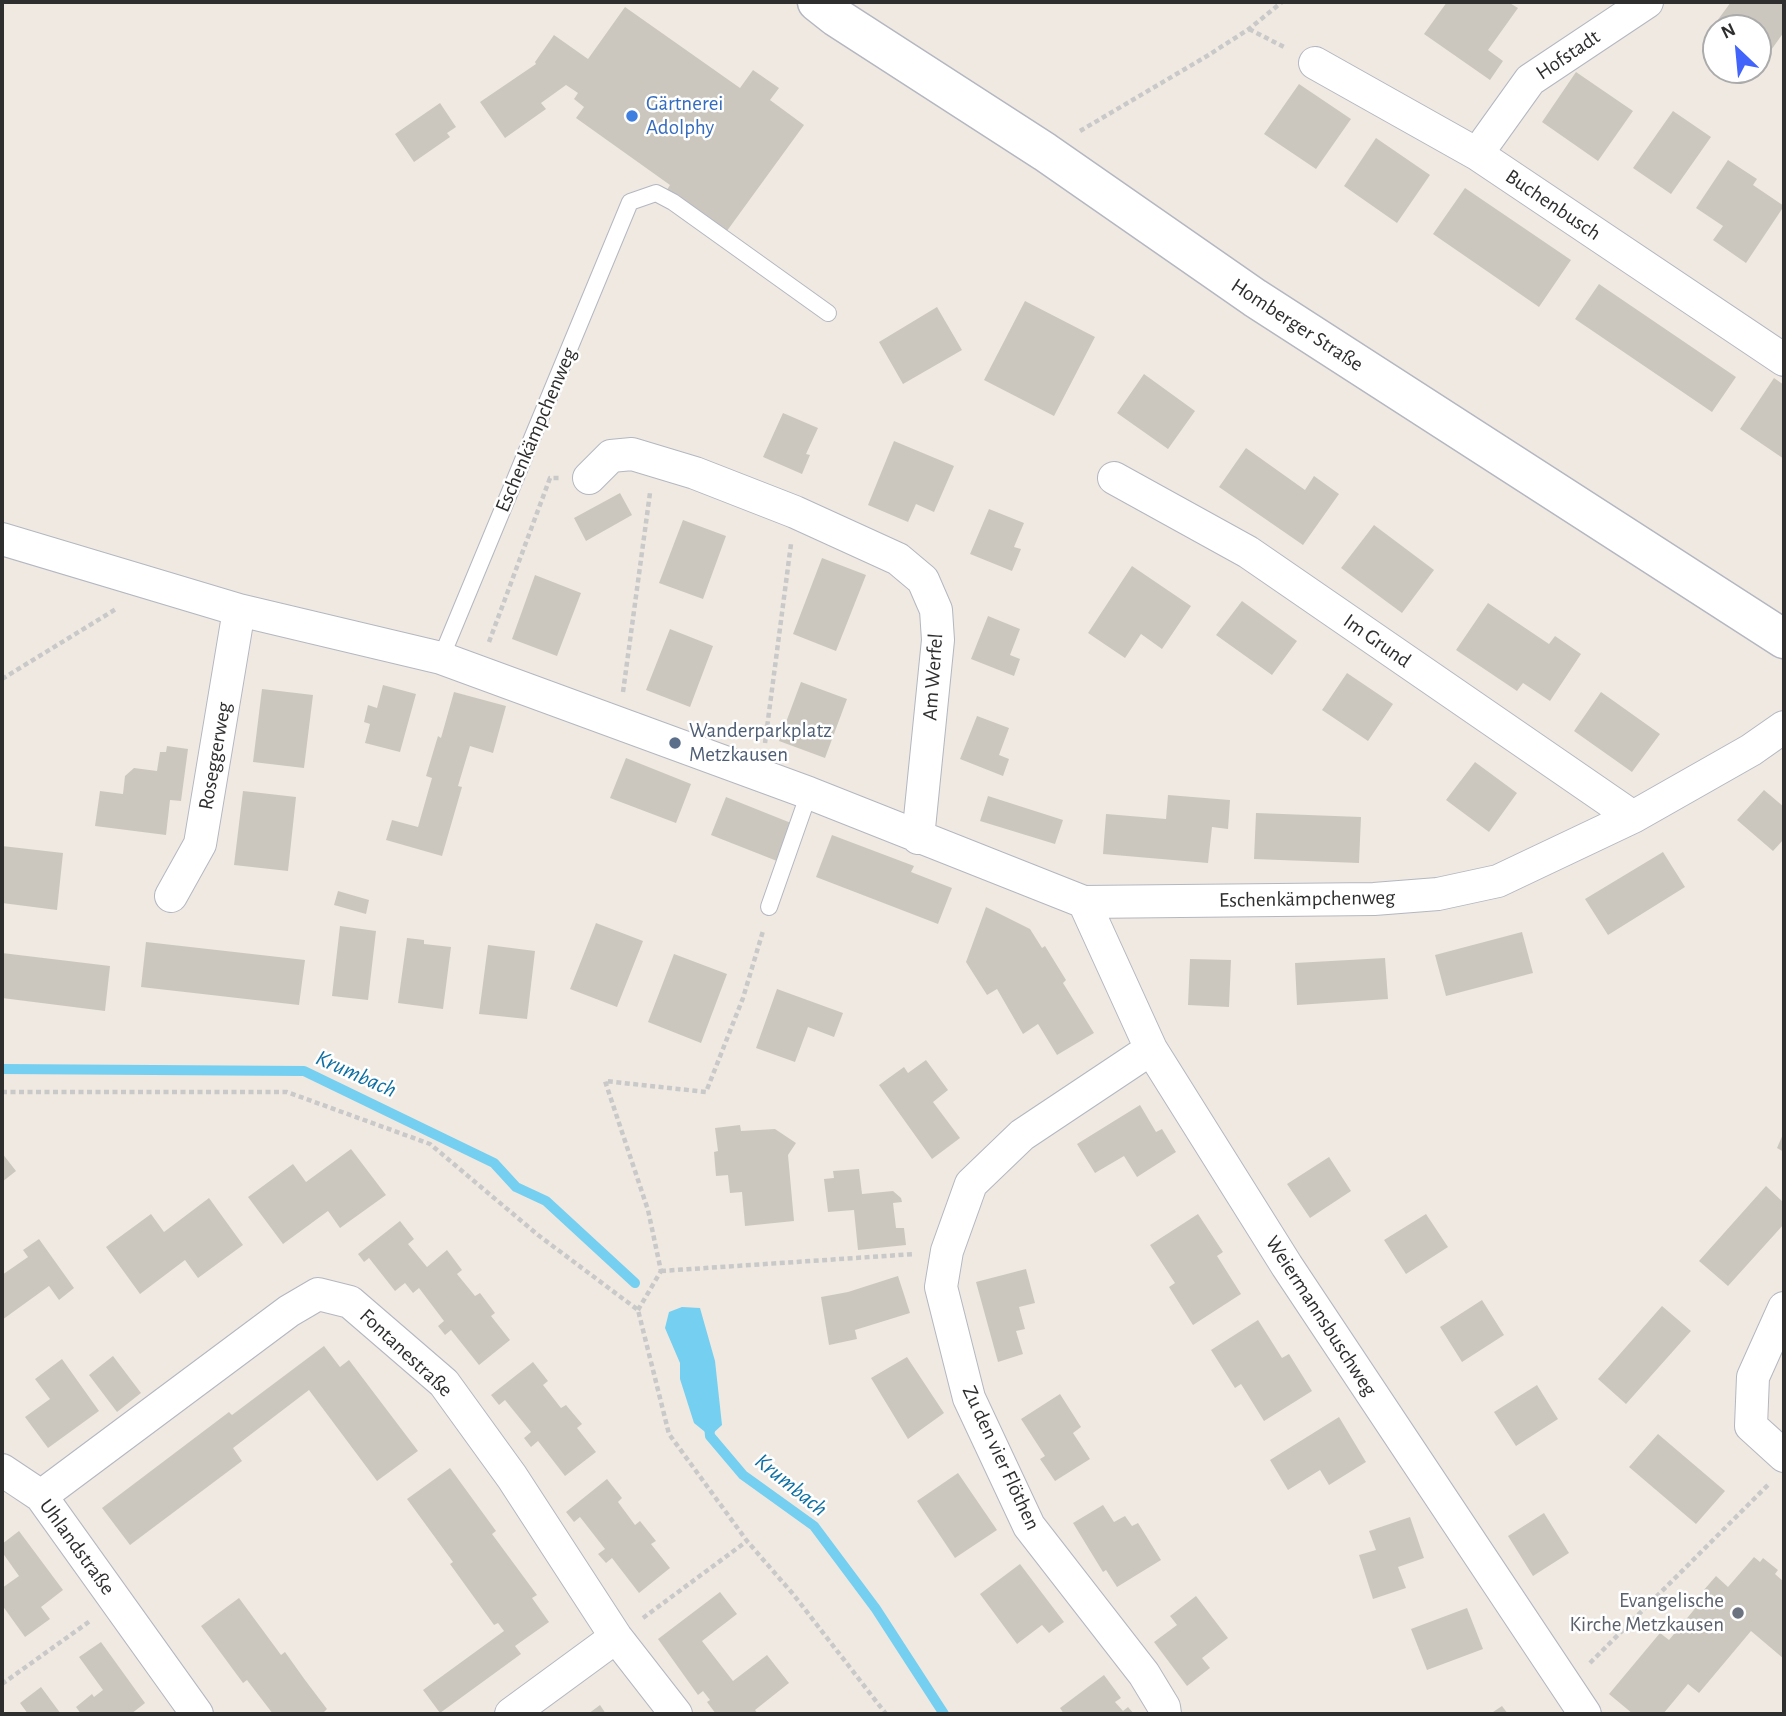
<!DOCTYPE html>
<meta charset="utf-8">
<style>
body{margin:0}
#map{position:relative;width:1786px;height:1716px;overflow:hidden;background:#efe9e1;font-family:"Alegreya Sans",sans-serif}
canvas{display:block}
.frame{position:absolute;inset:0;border:4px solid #2e2e2e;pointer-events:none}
.north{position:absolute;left:1702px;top:14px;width:70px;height:70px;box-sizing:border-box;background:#fff;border:2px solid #ababab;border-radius:50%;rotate:334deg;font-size:19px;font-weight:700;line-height:28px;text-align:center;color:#2e2e2e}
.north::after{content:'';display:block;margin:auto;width:24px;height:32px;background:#4264fb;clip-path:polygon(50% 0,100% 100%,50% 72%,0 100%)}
</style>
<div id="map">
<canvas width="1786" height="1716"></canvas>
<div class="frame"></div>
<div class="north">N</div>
</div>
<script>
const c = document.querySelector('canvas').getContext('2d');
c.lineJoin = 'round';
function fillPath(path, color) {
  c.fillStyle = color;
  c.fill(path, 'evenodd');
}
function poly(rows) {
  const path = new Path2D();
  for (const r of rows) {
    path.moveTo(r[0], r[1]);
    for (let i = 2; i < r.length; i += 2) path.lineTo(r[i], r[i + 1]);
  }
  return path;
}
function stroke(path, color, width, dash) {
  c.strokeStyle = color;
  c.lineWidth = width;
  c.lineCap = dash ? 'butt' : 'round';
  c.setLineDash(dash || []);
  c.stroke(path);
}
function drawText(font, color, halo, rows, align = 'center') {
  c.font = font + ' "Alegreya Sans",sans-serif';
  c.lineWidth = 5;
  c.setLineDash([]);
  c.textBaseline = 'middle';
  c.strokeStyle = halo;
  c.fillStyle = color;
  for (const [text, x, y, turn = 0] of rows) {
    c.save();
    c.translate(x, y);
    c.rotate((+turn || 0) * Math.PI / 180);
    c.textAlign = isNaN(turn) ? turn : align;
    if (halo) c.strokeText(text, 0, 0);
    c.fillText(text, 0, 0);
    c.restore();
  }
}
const water = poly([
 [682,1307,700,1308,715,1361,722,1425,710,1436,694,1423,680,1379,680,1363,665,1328,669,1312]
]);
const stream = poly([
 [2,1069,304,1071,494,1163,516,1187,546,1201,635,1283],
 [709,1425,710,1436,743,1475,814,1526,876,1609,944,1714]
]);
const building = poly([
 [1447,2,1508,2,1518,8,1488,50,1503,61,1490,80,1424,34],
 [1731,2,1784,2,1784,32,1764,60,1758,56,1758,28,1719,28,1714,25],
 [625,7,740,88,753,70,779,88,770,100,804,125,724,235,665,193,670,185,576,118,584,107,574,99,578,93,566,85,541,103,546,109,505,138,480,102,536,64,535,62,554,35,588,59],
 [1576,72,1633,111,1598,161,1542,122],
 [1299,84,1351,119,1316,169,1264,134],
 [440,103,456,127,447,133,450,137,414,162,395,134],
 [1673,111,1711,137,1671,194,1633,168],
 [1376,138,1430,175,1397,223,1344,186],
 [1728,160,1757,179,1753,185,1784,206,1746,263,1713,240,1723,226,1696,208],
 [1465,188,1571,260,1539,307,1433,234],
 [1599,284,1736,377,1712,412,1575,319],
 [1025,301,1095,337,1054,416,984,380],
 [937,307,962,350,903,384,879,342],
 [1144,374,1195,411,1168,449,1117,413],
 [1774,378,1784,385,1784,459,1740,429],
 [783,413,818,428,806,454,810,455,802,474,763,457],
 [894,441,954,466,934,512,916,504,908,522,868,505],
 [1246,448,1305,490,1314,476,1339,494,1303,545,1219,487],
 [620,493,632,515,586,541,574,518],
 [989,509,1024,523,1014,547,1021,549,1012,571,970,554],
 [683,520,726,536,703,599,659,583],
 [1374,525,1434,570,1402,613,1341,568],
 [822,558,866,575,836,651,793,634],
 [1132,566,1191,606,1162,649,1141,634,1125,658,1088,633],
 [535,575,581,593,557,656,512,639],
 [1242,601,1297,641,1272,675,1216,635],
 [1488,603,1549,644,1555,636,1581,654,1550,701,1523,683,1517,691,1456,650],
 [988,616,1020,629,1010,655,1020,659,1014,676,971,659],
 [670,629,713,646,690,707,646,690],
 [1347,673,1393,704,1368,741,1322,710],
 [801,682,847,699,825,758,779,741],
 [383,685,416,694,400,752,365,743,370,724,364,722,368,705,377,708],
 [262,689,313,695,304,768,253,762],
 [454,692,506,706,493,753,470,746,458,786,462,787,442,856,386,840,392,820,418,827,432,778,426,776,438,736,441,738],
 [1601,692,1660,734,1632,772,1574,731],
 [977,716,1009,728,999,755,1009,759,1003,776,960,759],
 [167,746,188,749,181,801,170,800,166,835,95,826,100,791,123,794,125,776,134,768,157,771,160,752,166,752],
 [626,758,691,784,676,823,610,798],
 [1475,762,1517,793,1489,832,1446,800],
 [1764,790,1784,807,1784,839,1773,851,1737,820],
 [243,791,296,797,288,871,234,865],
 [1168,795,1230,800,1228,829,1212,827,1208,863,1103,854,1106,814,1166,819],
 [988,796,1063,820,1055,844,980,821],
 [726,797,791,823,777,861,711,835],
 [1256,813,1361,817,1359,863,1254,859],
 [832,835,914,866,911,872,952,888,938,924,816,877],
 [2,846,63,853,57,910,2,903],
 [1663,852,1685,887,1608,935,1585,899],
 [338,891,369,900,366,914,334,905],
 [986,907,1030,929,1042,948,1045,946,1066,980,1063,983,1094,1033,1057,1055,1038,1024,1023,1034,997,989,987,995,966,962],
 [596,923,643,941,617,1007,570,989],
 [340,926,376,931,368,1000,332,996],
 [1522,932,1533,973,1446,996,1435,955],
 [407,938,424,940,424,944,451,947,443,1009,398,1003],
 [146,942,305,960,299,1005,141,987],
 [488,945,535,951,527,1019,479,1014],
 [2,953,110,966,105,1011,2,998],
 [674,954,727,974,701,1043,648,1022],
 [1385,958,1388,999,1297,1005,1295,963],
 [1190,959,1231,960,1229,1007,1188,1005],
 [777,989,843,1013,834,1037,808,1027,795,1062,756,1048],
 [926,1060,948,1090,933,1102,960,1138,932,1159,879,1085,904,1067,908,1073],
 [1140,1105,1156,1132,1162,1129,1176,1152,1137,1177,1124,1156,1095,1173,1077,1144],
 [740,1125,741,1131,775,1129,796,1143,788,1155,794,1221,745,1226,742,1192,730,1193,728,1175,716,1176,714,1152,718,1151,715,1128],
 [1784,1132,1784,1152,1777,1148],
 [351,1149,386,1195,340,1228,328,1211,283,1244,248,1197,293,1164,306,1182],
 [2,1153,16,1171,2,1182],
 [1329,1157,1351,1191,1310,1218,1287,1184],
 [859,1169,862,1194,893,1191,901,1198,902,1202,893,1203,896,1228,904,1228,906,1245,858,1250,854,1210,828,1212,824,1179,834,1178,833,1171],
 [1766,1186,1784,1203,1784,1224,1728,1286,1699,1261],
 [209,1198,243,1245,198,1278,185,1260,140,1294,106,1247,151,1214,164,1232],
 [1198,1214,1223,1252,1217,1256,1241,1294,1193,1325,1169,1287,1175,1283,1150,1245],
 [1426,1214,1448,1247,1406,1274,1384,1240],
 [400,1221,414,1239,408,1244,427,1267,447,1250,462,1270,457,1274,475,1296,480,1293,495,1313,491,1316,510,1340,479,1365,451,1330,445,1335,438,1326,444,1321,419,1288,413,1293,405,1283,395,1291,369,1258,364,1262,358,1254],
 [39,1239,74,1288,59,1300,49,1286,2,1320,2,1275,28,1257,23,1250],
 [1026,1269,1035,1303,1019,1307,1025,1329,1016,1331,1023,1354,998,1362,976,1282],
 [898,1276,910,1313,855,1330,857,1339,829,1345,821,1297,848,1292],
 [1482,1300,1504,1335,1462,1362,1440,1327],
 [1662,1306,1691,1331,1626,1404,1598,1379],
 [1258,1320,1282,1358,1289,1354,1312,1391,1264,1421,1241,1384,1235,1388,1211,1350],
 [324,1346,340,1367,349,1360,418,1451,377,1481,309,1390,233,1448,242,1461,130,1545,102,1508,229,1412,232,1415],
 [113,1356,141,1393,117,1412,89,1375],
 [907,1357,944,1413,908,1439,871,1378],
 [62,1359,99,1411,48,1448,25,1417,50,1399,35,1379],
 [533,1362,548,1381,543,1385,561,1408,566,1405,582,1424,577,1428,596,1452,565,1476,538,1441,531,1447,524,1438,531,1432,505,1400,499,1405,491,1395],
 [1537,1385,1558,1419,1516,1446,1494,1412],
 [1060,1394,1081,1427,1073,1433,1090,1459,1055,1481,1040,1459,1045,1456,1021,1419],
 [1339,1417,1366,1462,1329,1485,1320,1470,1288,1490,1270,1460],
 [1658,1434,1725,1491,1696,1524,1629,1467],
 [450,1468,496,1531,492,1534,537,1595,532,1598,549,1622,515,1646,521,1654,440,1713,423,1690,504,1631,498,1623,494,1625,450,1564,453,1562,407,1499],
 [958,1473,997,1530,955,1558,917,1501],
 [607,1479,622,1498,618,1502,635,1525,640,1521,656,1541,651,1544,670,1568,639,1593,612,1558,606,1563,598,1554,605,1549,580,1517,574,1522,566,1512],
 [1103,1505,1114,1522,1125,1516,1132,1526,1138,1523,1161,1560,1117,1587,1106,1570,1103,1572,1073,1523],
 [1544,1513,1569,1553,1533,1576,1508,1536],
 [1410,1517,1424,1558,1398,1567,1406,1588,1373,1599,1359,1555,1376,1550,1369,1531],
 [19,1531,63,1590,41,1607,50,1619,25,1637,2,1605,2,1588,19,1576,2,1552,2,1544],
 [1754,1557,1760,1562,1763,1558,1778,1570,1775,1574,1784,1582,1784,1659,1751,1631,1699,1693,1688,1684,1663,1714,1633,1714,1609,1694,1660,1633,1669,1640,1707,1594,1703,1591,1716,1576,1728,1587],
 [1020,1564,1064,1622,1049,1633,1042,1625,1017,1644,980,1594],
 [720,1592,737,1614,702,1641,733,1681,767,1655,789,1683,755,1710,758,1714,716,1714,707,1702,710,1700,703,1691,698,1695,658,1639],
 [1196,1596,1228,1638,1202,1658,1210,1668,1187,1686,1154,1642,1177,1625,1170,1616],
 [239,1598,281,1655,285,1652,305,1680,327,1709,324,1712,325,1714,273,1714,247,1680,243,1683,201,1626],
 [1467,1608,1483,1649,1427,1670,1411,1629],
 [101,1642,145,1703,131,1714,81,1714,76,1707,92,1694,94,1697,103,1690,79,1657],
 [1104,1675,1121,1698,1115,1702,1123,1711,1128,1707,1134,1714,1064,1714,1060,1708],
 [41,1687,61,1714,28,1714,20,1703],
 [600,1705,606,1714,588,1714],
 [1502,1706,1508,1714,1490,1714]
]);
const path = poly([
 [1249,29,1286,48],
 [1080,131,1207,56,1249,29,1282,2],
 [489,642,550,478,559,478],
 [2,679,116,609],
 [623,692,650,493],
 [765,743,791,544],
 [2,1092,287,1092,430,1144,538,1235,638,1310,669,1434,747,1541,793,1594,886,1714],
 [661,1271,915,1254],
 [638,1310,661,1271,648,1210,605,1081,706,1092,743,998,763,931],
 [643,1618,747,1541],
 [1590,1663,1770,1483],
 [2,1684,90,1621]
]);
const lane = poly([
 [441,658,630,202,656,193,673,202,828,313],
 [769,907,809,793]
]);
const street = poly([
 [1315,63,1477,154,1784,360],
 [1477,154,1530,80,1647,2],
 [589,478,611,456,632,454,695,473,795,512,898,559,923,580,936,610,938,640,918,838],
 [1114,478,1248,552,1633,817],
 [2,539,239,610,441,658,809,793,1084,902,1374,899,1438,894,1498,881,1633,817,1751,750,1784,727],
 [171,896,200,844,239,610],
 [1084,902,1151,1049,1287,1266,1585,1714],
 [1151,1049,1022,1135,971,1184,947,1251,941,1287,969,1398,1029,1526,1144,1674,1164,1707,1165,1714],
 [1784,1308,1753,1377,1751,1426,1784,1456],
 [2,1470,41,1496,197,1714],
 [41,1496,289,1311,318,1294,350,1302,444,1383,512,1477,616,1637,676,1714],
 [511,1714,616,1637]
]);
const secondary = poly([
 [817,2,836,17,1045,152,1255,298,1784,639]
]);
const markers = [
 [632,116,7,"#3f7fe0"],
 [675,743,7,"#5c6f8a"],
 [1738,1613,7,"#6b7280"]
];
const streetNames = [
 ["Hofstadt",1568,55,-34],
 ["Buchenbusch",1553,205,34],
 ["Homberger Straße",1297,325,33],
 ["Eschenkämpchenweg",536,430,-67],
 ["Im Grund",1377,641,35],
 ["Am Werfel",933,677,-86],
 ["Roseggerweg",215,756,-80],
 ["Eschenkämpchenweg",1307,899,-1],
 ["Weiermannsbuschweg",1321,1316,57],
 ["Fontanestraße",406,1353,43],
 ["Zu den vier Flöthen",1001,1458,65],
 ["Uhlandstraße",77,1547,54]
];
const shopNames = [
 ["Gärtnerei",646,104],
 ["Adolphy",646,128]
];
const serviceNames = [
 ["Wanderparkplatz",689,731],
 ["Metzkausen",689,755]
];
const worshipNames = [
 ["Evangelische",1724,1601],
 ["Kirche Metzkausen",1724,1625]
];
const waterNames = [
 ["Krumbach",356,1074,24],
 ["Krumbach",791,1485,39]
];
fillPath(water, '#75cff0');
stroke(stream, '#75cff0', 10);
fillPath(building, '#cbc7bf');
stroke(lane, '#b4b7c1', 18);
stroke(street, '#b4b7c1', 34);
stroke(secondary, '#b4b7c1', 41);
stroke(path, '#c9c9c9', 4.5, [5, 3.5]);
stroke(lane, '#fff', 16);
stroke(street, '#fff', 32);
stroke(secondary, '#fff', 38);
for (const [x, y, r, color] of markers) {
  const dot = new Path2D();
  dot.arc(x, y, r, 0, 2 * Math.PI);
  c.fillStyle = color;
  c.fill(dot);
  stroke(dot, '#fff', 2.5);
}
drawText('21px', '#2e2e2e', '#fff', streetNames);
drawText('21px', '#366cbe', '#fff', shopNames, 'left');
drawText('21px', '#4e5e75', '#fff', serviceNames, 'left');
drawText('21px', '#5b616d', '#fff', worshipNames, 'right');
drawText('italic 23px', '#0d6fa3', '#fff', waterNames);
</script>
